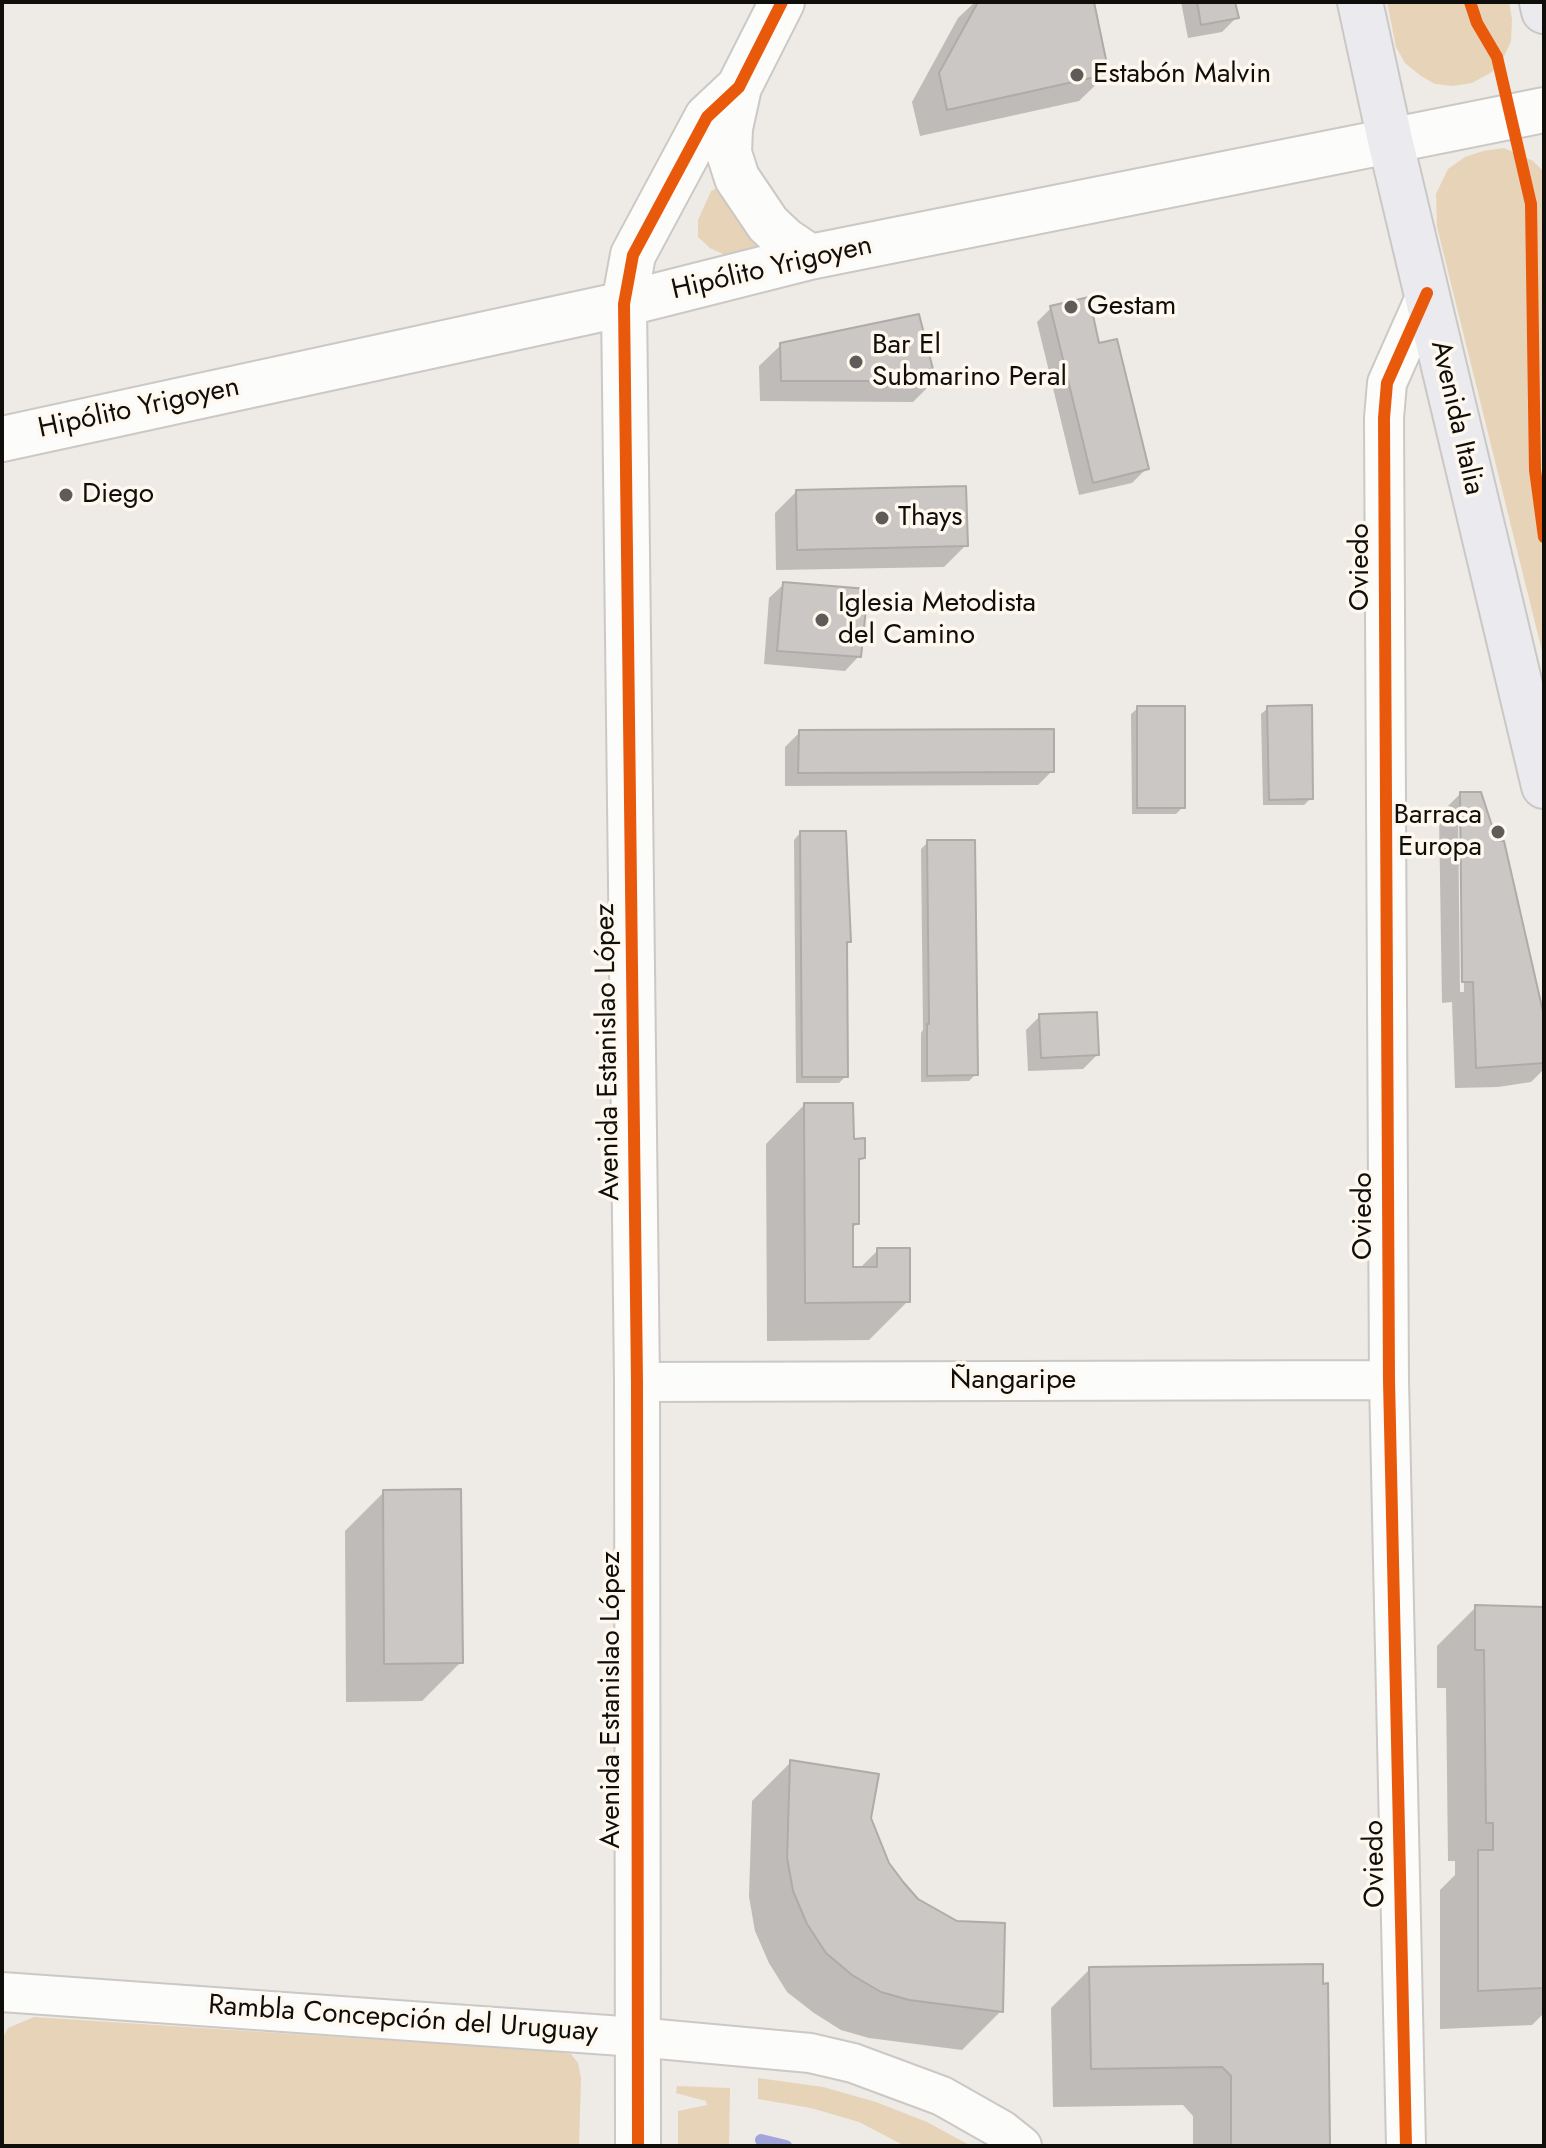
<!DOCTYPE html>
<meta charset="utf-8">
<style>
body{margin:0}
#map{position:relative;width:1546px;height:2148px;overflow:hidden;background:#eeeae6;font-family:Jost,sans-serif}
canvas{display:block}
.frame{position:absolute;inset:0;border:4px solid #100e0b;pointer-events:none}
</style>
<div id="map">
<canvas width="1546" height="2148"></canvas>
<div class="frame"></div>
</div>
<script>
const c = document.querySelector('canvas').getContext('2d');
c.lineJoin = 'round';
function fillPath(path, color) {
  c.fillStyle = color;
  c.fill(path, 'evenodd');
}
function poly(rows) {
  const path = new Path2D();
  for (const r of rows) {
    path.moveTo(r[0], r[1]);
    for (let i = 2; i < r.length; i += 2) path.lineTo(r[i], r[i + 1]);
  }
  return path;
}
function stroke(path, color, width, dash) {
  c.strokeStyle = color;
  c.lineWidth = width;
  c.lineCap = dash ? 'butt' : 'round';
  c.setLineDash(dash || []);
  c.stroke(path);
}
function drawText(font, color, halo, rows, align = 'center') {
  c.font = font + ' Jost,sans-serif';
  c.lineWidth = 7;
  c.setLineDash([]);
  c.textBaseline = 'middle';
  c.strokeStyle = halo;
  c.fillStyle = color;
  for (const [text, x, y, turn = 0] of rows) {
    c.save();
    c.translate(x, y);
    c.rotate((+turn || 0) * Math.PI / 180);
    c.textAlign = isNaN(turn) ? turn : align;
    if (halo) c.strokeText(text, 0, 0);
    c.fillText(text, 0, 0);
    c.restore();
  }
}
const green = poly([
 [1387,2,1509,2,1512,19,1511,41,1503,59,1492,72,1472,83,1453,86,1435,84,1421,76,1405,63,1396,47],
 [1504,148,1533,161,1544,172,1544,659,1437,227,1436,194,1448,169,1465,157,1483,151],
 [717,188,720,188,763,245,762,249,727,256,710,248,698,237,698,220,711,191],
 [34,2017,552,2051,571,2054,578,2063,581,2078,579,2146,2,2146,2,2039,8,2028],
 [758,2078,823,2087,876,2102,927,2122,971,2146,905,2146,859,2122,811,2108,758,2099],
 [677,2086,730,2088,729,2146,678,2146,678,2111,707,2105,706,2101,676,2093]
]);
const shadow = poly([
 [975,2,1092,2,1107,74,1079,101,920,136,912,102,958,18],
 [1181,2,1233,2,1236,18,1222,32,1188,38],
 [1051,308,1098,345,1146,469,1132,483,1079,495,1037,322],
 [781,345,934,381,913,402,760,401,759,366],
 [796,492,966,545,944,567,776,570,775,513],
 [784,584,859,656,845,671,764,664,769,598],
 [1138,708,1183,807,1176,814,1132,814,1131,714],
 [1268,708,1311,798,1304,805,1263,805,1261,714],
 [800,732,1052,771,1038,785,785,786,785,747],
 [1460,794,1544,1025,1544,1069,1531,1082,1498,1087,1455,1088,1452,1002,1442,1003,1439,815],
 [1458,809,1462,817,1464,992,1460,992],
 [800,833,849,941,845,945,846,1076,839,1083,796,1083,794,840],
 [928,842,976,1074,969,1081,921,1082,921,1033,923,1030,921,849],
 [1040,1016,1097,1055,1083,1069,1028,1071,1026,1030],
 [804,1105,852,1141,863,1158,857,1163,858,1223,851,1229,852,1269,859,1269,878,1250,908,1301,869,1340,767,1341,766,1144],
 [384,1492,461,1662,422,1701,346,1702,345,1531],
 [1476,1607,1544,1609,1544,2013,1532,2025,1440,2029,1440,1890,1455,1875,1455,1861,1448,1861,1446,1688,1437,1688,1437,1646],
 [791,1762,869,1819,887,1864,1001,2011,962,2050,869,2038,841,2030,814,2013,787,1992,769,1963,755,1931,749,1897,752,1801],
 [1090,1969,1328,2146,1193,2146,1193,2116,1183,2105,1053,2107,1051,2008]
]);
const stream = poly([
 [761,2140,786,2146]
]);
const building = poly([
 [978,2,1094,2,1109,74,947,110,939,73,978,2],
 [1197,2,1235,2,1239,18,1201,25,1197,2],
 [1089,297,1099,343,1117,339,1149,469,1093,483,1050,306,1089,297],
 [919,314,936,381,781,381,780,343,919,314],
 [966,486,968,546,797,550,796,490,966,486],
 [783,582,868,589,861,657,777,651,783,582],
 [1312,705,1313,799,1269,800,1267,706,1312,705],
 [1137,706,1185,706,1185,808,1137,808,1137,706],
 [1054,729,1054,772,798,773,799,730,1054,729],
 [1460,792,1481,792,1497,841,1504,841,1544,1016,1544,1063,1476,1068,1473,982,1462,982,1460,792],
 [800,831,846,831,851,942,847,942,848,1077,802,1077,800,831],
 [927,840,975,840,978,1075,927,1076,927,1024,929,1024,927,840],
 [1097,1012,1099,1055,1041,1058,1039,1014,1097,1012],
 [804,1103,853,1103,854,1139,865,1138,865,1158,859,1159,859,1224,853,1224,853,1267,877,1267,877,1248,910,1248,910,1302,805,1303,804,1103],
 [461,1489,463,1663,384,1664,383,1490,461,1489],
 [1475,1605,1544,1607,1544,1988,1478,1991,1478,1850,1493,1850,1493,1823,1486,1823,1484,1650,1475,1650,1475,1605],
 [790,1760,879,1774,871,1818,889,1863,904,1883,918,1899,957,1921,1005,1923,1003,2012,909,2000,881,1992,852,1975,826,1953,807,1924,793,1891,787,1858,790,1760],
 [1323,1964,1323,1984,1328,1983,1330,2146,1231,2146,1231,2076,1222,2067,1091,2069,1089,1967,1323,1964]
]);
const street = poly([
 [637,1382,1389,1380],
 [2,1992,636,2037,810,2053,853,2063,942,2096,1002,2130,1022,2146],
 [1406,2146,1389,1380,1384,418,1387,383,1427,293]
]);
const secondary = poly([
 [739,87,730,128,729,153,737,178,768,224,785,240,810,257],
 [2,439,624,304,810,257,1544,110],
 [638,2146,637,1382,624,304,633,255,707,117,739,87,782,2]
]);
const primary = poly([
 [1360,2,1390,140,1544,786],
 [1542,2,1544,11]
]);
const cycleway = poly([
 [1470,2,1477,23,1497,57,1531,204,1535,470,1544,537],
 [638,2146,637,1382,624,304,633,255,707,117,739,87,782,2],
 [1406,2146,1389,1380,1384,418,1387,383,1427,293]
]);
const markers = [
 [1077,75,8,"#5e5b58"],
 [1071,307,8,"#5e5b58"],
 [856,362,8,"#5e5b58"],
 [66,495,8,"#5e5b58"],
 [882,518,8,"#5e5b58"],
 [822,620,8,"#5e5b58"],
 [1498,832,8,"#5e5b58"]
];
const poiNames = [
 ["Estabón Malvin",1093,75],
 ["Gestam",1087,307],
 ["Bar El",872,346],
 ["Submarino Peral",872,378],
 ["Diego",82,495],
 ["Thays",898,518],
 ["Iglesia Metodista",838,604],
 ["del Camino",838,636],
 ["Barraca",1482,816,"right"],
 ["Europa",1482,848,"right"]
];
const streetNames = [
 ["Hipólito Yrigoyen",772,269,-13],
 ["Hipólito Yrigoyen",139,409,-12],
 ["Avenida Italia",1456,418,77],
 ["Oviedo",1361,567,-90],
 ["Avenida Estanislao López",609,1052,-91],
 ["Oviedo",1364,1216,-90],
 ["Ñangaripe",1013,1381],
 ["Avenida Estanislao López",612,1700,-90],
 ["Oviedo",1376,1864,-91],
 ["Rambla Concepción del Uruguay",403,2020,4]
];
fillPath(green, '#e7d3b8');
fillPath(shadow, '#0003');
stroke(stream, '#a2a5d9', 12);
fillPath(building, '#cac7c4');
stroke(building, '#aeaba8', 2);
stroke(street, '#cbc8c5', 42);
stroke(secondary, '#cbc8c5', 48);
stroke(primary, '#c9c8c5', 48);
stroke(street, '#fcfcfb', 38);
stroke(secondary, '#fcfcfb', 44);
stroke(primary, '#ebeaee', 44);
stroke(cycleway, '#e8590c', 12);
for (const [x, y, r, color] of markers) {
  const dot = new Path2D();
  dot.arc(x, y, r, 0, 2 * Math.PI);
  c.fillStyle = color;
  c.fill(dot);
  stroke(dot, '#fff8ef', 3);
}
drawText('28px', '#100e0b', '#fff8ef', poiNames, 'left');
drawText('28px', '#100e0b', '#fff8ef', streetNames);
</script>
